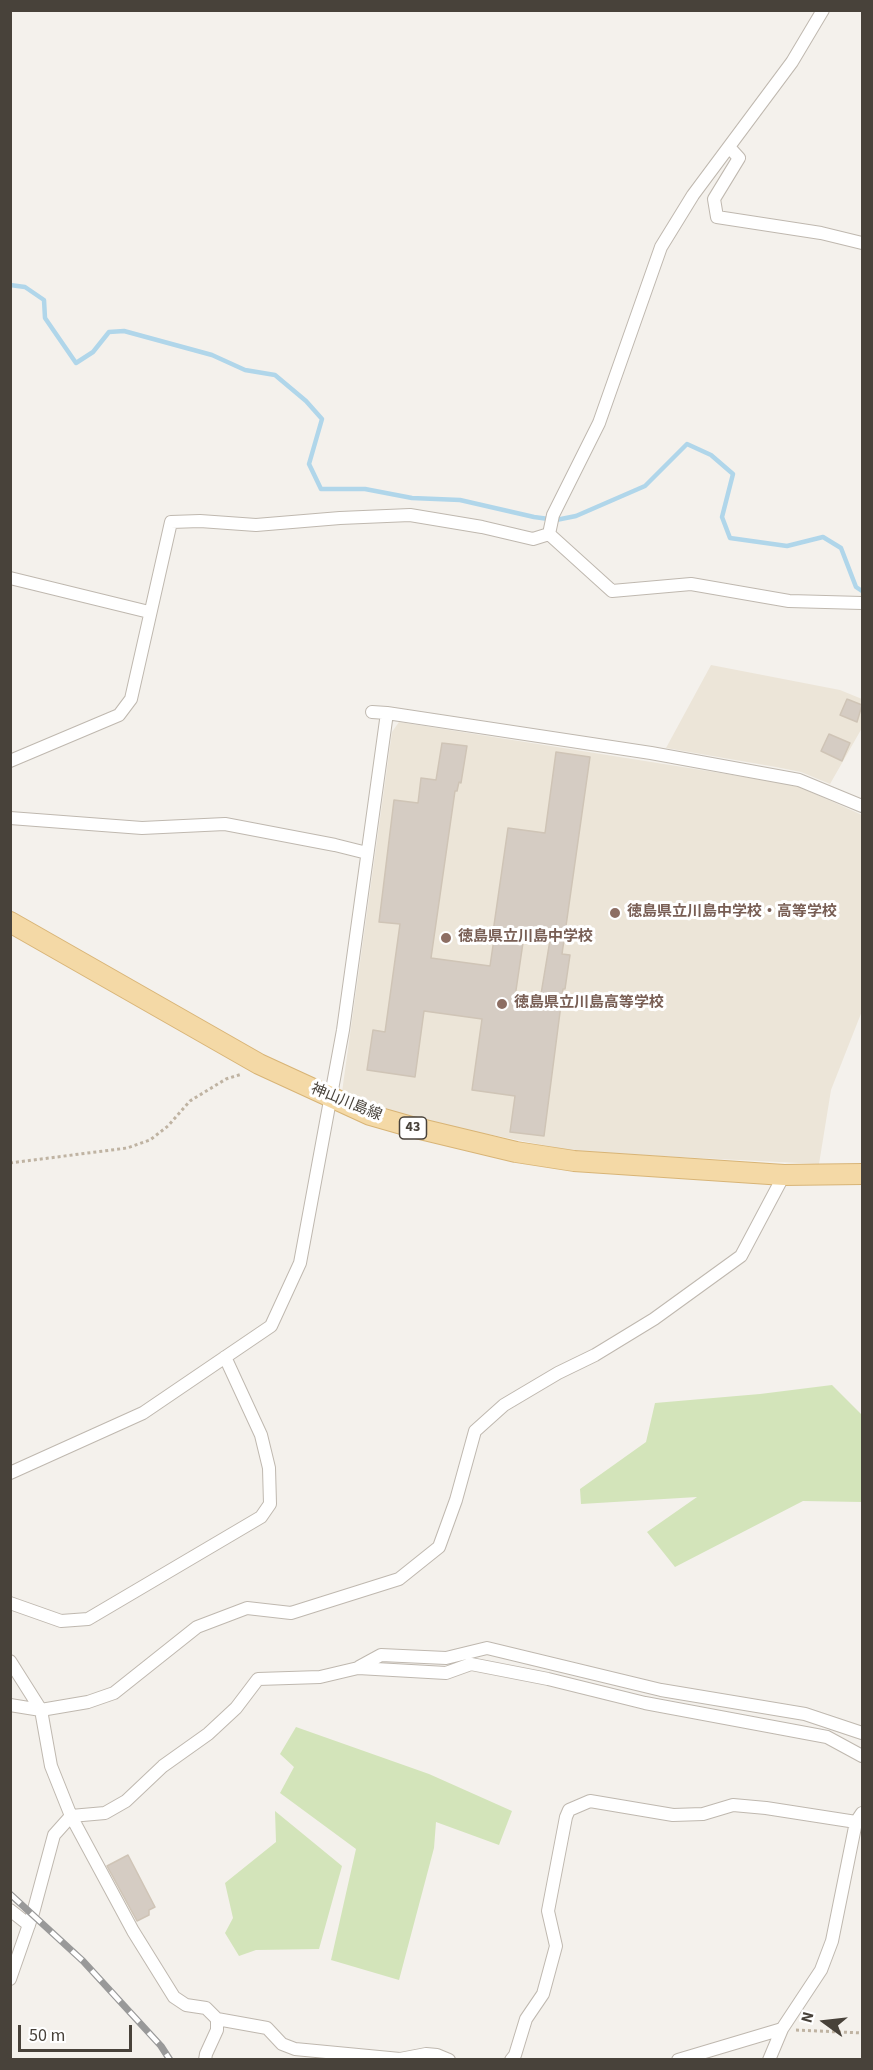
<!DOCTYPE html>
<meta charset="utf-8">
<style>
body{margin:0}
#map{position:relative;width:873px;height:2070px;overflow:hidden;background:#f4f1ec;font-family:"Source Sans 3",sans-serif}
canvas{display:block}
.frame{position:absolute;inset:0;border:12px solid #48423a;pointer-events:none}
.north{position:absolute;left:795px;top:1992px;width:60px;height:60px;-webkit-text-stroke:4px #fff;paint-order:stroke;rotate:285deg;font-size:16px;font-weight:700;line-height:24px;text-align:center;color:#48423a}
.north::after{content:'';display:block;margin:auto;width:21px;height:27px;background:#48423a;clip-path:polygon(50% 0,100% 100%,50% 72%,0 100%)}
.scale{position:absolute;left:18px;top:2025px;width:114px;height:27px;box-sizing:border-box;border:3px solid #48423a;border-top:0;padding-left:8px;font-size:18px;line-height:21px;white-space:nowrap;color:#48423a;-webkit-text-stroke:4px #fff;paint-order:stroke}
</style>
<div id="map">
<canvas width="873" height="2070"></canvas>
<div class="frame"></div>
<div class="north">N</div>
<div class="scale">50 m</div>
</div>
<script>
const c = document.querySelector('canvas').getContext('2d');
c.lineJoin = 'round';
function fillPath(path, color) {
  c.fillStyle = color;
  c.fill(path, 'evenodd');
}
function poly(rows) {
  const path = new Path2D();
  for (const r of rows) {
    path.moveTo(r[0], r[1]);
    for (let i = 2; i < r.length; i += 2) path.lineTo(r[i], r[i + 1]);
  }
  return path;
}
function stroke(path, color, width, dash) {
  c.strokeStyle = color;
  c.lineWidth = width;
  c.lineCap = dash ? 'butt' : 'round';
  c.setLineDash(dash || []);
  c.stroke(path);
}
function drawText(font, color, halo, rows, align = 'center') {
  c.font = font + ' "Source Sans 3","Noto Sans JP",sans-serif';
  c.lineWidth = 6;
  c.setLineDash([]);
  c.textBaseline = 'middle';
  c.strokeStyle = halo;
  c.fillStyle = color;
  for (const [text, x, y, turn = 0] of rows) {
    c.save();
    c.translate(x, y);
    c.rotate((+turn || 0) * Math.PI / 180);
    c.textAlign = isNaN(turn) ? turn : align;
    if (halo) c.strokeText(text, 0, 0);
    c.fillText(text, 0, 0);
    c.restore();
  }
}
const education = poly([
 [711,665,840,690,862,699,862,728,830,784,801,772,776,767,666,748],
 [399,722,771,781,800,787,862,815,862,1011,831,1090,819,1164,578,1152,452,1127,396,1113,342,1092,392,732]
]);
const green = poly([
 [832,1385,862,1415,862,1502,803,1501,675,1567,647,1532,697,1497,581,1504,580,1489,646,1442,655,1403,760,1394],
 [296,1727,429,1774,512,1811,499,1845,436,1822,434,1848,399,1980,331,1960,356,1849,280,1793,294,1767,280,1754],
 [275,1811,342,1866,319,1949,256,1950,239,1956,225,1933,233,1918,225,1883,276,1842]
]);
const stream = poly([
 [10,285,25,287,44,300,45,318,76,363,93,352,109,332,124,331,212,355,245,370,275,375,306,401,322,419,309,464,321,489,365,489,412,498,460,500,534,517,556,520,576,516,645,486,687,444,711,455,733,474,722,517,730,538,787,546,823,537,841,548,856,587,862,591]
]);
const building = poly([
 [847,699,862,705,857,722,840,715,847,699],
 [829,734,850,743,842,761,821,751,829,734],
 [442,743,467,746,461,783,459,782,457,791,455,791,431,958,490,966,495,932,493,932,508,828,545,833,556,752,590,757,562,954,570,955,565,989,563,989,544,1136,510,1132,515,1096,472,1090,482,1019,424,1011,415,1077,367,1070,373,1030,385,1032,400,924,379,922,394,800,418,803,421,778,436,780,442,743],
 [524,936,550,940,540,1000,515,997,524,936],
 [128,1855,155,1907,149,1910,149,1915,137,1921,107,1866,128,1855]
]);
const path = poly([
 [10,1163,127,1148,150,1140,168,1126,190,1101,226,1079,242,1074],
 [796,2030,862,2033]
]);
const minor = poly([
 [729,147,739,158,714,199,717,217,821,233,862,243],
 [549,534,553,515,599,423,661,247,693,195,792,62,823,10],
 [549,534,612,591,691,584,789,601,862,603],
 [10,578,149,612],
 [387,713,651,753,799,780,862,806],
 [10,761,119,715,131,699,171,522,200,521,256,525,340,518,410,515,482,527,533,539,549,534],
 [10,818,142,828,225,824,335,845,367,853],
 [10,1473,143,1413,271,1326,300,1263,343,1030,387,713,372,712],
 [10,1603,61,1621,88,1619,261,1517,270,1504,269,1468,261,1435,225,1357],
 [10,1661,41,1710,51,1766,71,1816,133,1931,174,1997,186,2005,206,2008,217,2019,217,2030,206,2054,205,2060],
 [359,1667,381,1655,446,1658,487,1648,661,1690,805,1714,862,1733],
 [10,1705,41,1710,88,1702,114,1693,197,1627,247,1608,291,1613,399,1579,439,1547,456,1500,475,1431,504,1405,558,1373,595,1355,654,1319,741,1256,784,1175],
 [10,1910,29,1925],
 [10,1979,33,1913,54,1835,71,1816,105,1813,126,1801,163,1766,208,1734,236,1708,258,1679,320,1677,358,1668,446,1673,471,1664,548,1679,645,1703,827,1737,862,1756],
 [217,2019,267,2028,282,2044,295,2049,400,2059,426,2054,437,2055,449,2060],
 [511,2060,515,2055,526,2019,543,1994,556,1946,548,1911,566,1817,569,1810,590,1801,673,1815,703,1814,733,1805,766,1808,856,1822],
 [678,2060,782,2029],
 [769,2060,782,2029,821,1970,832,1941,856,1822,862,1813]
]);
const primary = poly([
 [10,922,259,1064,370,1115,412,1127,516,1152,574,1161,784,1175,862,1174]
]);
const rail = poly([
 [10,1894,83,1961,161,2046,170,2060]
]);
const markers = [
 [615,913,6,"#8d6e63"],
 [446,938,6,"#8d6e63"],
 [502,1004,6,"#8d6e63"]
];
const shields = [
 [413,1128,27]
];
const shieldNames = [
 ["43",413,1128]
];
const educationNames = [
 ["徳島県立川島中学校・高等学校",627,913],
 ["徳島県立川島中学校",458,938],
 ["徳島県立川島高等学校",514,1004]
];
const streetNames = [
 ["神山川島線",346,1103,22]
];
fillPath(education, '#ece5d8');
fillPath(green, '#d3e4ba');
stroke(stream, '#b0d6ea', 4.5);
fillPath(building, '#d5ccc3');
stroke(building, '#cfc4b6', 1.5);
stroke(minor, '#bfb8af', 14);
stroke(primary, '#d8b476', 22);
stroke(path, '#bfb3a2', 3, [3, 3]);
stroke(minor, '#fff', 12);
stroke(primary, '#f4d9a6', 20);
stroke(rail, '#999', 7);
stroke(rail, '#fff', 4.5, [14]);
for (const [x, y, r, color] of markers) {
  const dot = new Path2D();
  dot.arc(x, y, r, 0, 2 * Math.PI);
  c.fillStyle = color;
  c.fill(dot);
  stroke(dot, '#fff', 2);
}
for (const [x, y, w] of shields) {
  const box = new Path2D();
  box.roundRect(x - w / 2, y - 11, w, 22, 4.5);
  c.fillStyle = '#fff';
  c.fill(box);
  stroke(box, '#48423a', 1.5);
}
drawText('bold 14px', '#48423a', null, shieldNames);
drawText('bold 15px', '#785e54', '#fff', educationNames, 'left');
drawText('15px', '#48423a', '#fff', streetNames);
</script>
